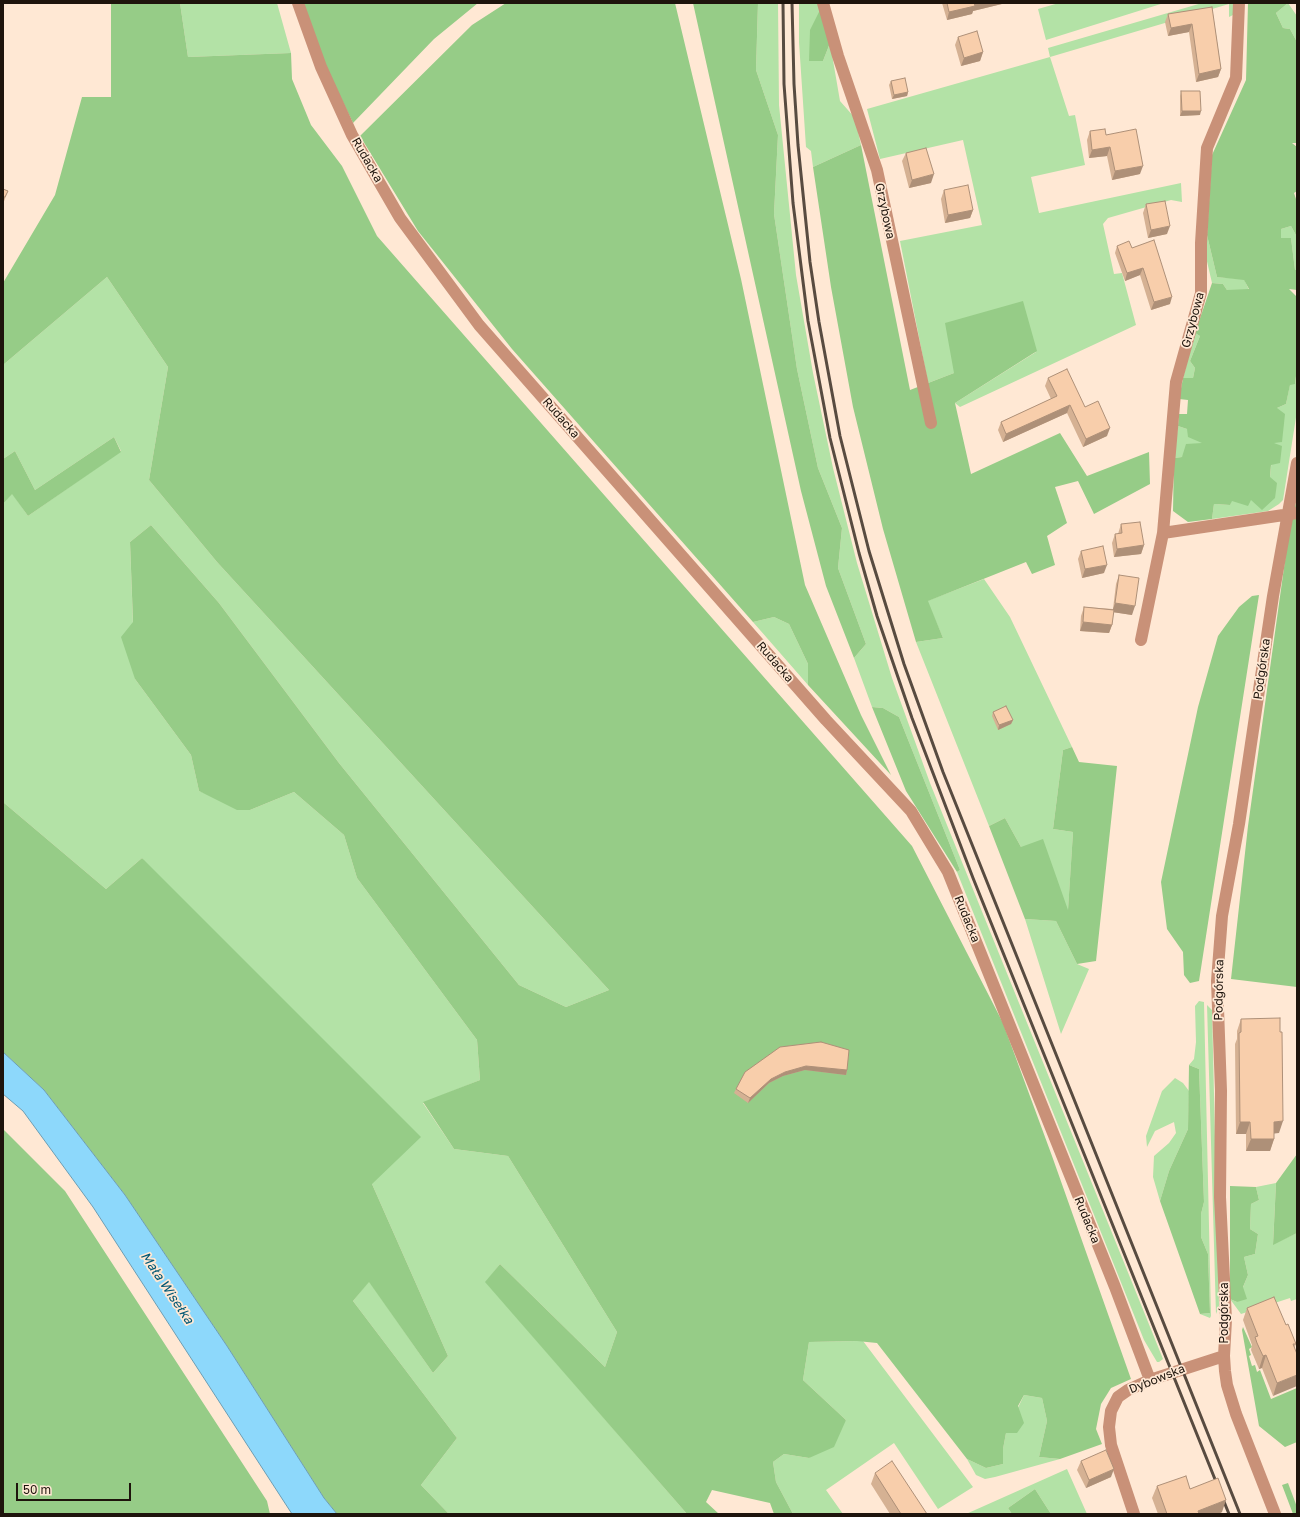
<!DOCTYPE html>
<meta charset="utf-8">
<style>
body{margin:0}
#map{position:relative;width:1300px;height:1517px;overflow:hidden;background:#ffe8d4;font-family:"Golos Text",sans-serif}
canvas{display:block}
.frame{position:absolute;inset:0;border:4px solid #1e140c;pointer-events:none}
.scale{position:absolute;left:16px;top:1483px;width:115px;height:18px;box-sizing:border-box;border:2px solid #1e140c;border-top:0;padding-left:5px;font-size:12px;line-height:14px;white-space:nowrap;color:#1e140c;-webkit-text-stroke:3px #ffe8d4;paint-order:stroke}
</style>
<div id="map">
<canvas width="1300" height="1517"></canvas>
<div class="frame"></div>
<div class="scale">50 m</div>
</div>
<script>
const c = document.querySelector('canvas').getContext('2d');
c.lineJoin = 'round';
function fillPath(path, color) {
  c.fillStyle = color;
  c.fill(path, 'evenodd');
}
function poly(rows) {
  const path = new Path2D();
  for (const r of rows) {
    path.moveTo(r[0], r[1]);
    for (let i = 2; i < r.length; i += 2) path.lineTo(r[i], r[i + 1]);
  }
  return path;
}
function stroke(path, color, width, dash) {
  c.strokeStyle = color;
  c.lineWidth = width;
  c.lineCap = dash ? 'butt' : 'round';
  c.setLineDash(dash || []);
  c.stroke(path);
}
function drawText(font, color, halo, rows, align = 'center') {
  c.font = font + ' "Golos Text",sans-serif';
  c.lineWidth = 3.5;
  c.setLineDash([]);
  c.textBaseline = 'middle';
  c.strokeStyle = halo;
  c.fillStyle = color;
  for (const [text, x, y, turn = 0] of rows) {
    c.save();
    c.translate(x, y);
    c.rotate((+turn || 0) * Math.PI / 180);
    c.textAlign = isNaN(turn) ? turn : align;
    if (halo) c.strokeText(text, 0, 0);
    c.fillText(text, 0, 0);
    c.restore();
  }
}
const green = poly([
 [180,3,277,3,291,53,188,57],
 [758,3,778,3,779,105,796,275,813,373,833,468,857,563,892,678,930,783,1163,1359,1159,1362,1157,1362,1144,1340,957,872,960,870,899,717,883,708,872,707,854,658,866,644,838,568,842,528,818,468,797,369,774,214,778,135,756,70],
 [799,3,819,3,820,10,809,61,823,61,830,43,840,101,855,118,861,145,813,167,811,151,806,147,799,42],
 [1059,3,1164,3,1046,40,1038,9],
 [1202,3,1233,3,1233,15,1229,17,1229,4,1050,57,1069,116,1075,115,1085,165,1031,177,1039,213,1181,183,1182,202,1171,200,1108,218,1103,224,1114,274,1122,273,1136,325,960,407,955,403,1036,352,954,373,928,383,900,241,982,225,963,140,880,159,867,109,1050,57,1048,48],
 [1288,3,1297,16,1297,42,1290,29,1283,28,1276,13],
 [1291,226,1297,237,1297,270,1295,270,1291,238,1281,238,1281,229],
 [1207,235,1217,277,1244,279,1249,290,1227,290,1223,284,1212,283,1206,257],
 [107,277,168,367,149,480,217,562,609,990,566,1007,519,985,339,763,219,603,151,525,130,542,135,679,191,755,199,791,250,810,294,792,344,835,357,878,477,1040,480,1080,423,1103,454,1149,508,1156,617,1332,605,1367,500,1264,486,1282,687,1514,449,1514,421,1485,457,1438,353,1301,369,1281,433,1373,448,1356,372,1184,142,858,106,889,3,802,3,504,12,493,28,516,121,451,114,437,35,490,15,451,3,459,3,365],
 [1195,333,1200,336,1190,361,1195,368,1193,378,1183,378],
 [1297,368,1297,411,1283,500,1279,504,1268,511,1212,519,1214,504,1230,505,1231,501,1250,500,1270,477,1277,408,1286,404,1290,384,1295,384],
 [1178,426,1187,429,1203,443,1182,457,1174,458],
 [984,579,1010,617,1072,747,1063,750,1053,829,1073,832,1068,911,1021,847,1005,818,989,826,916,642,943,638,927,601],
 [774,617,789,624,808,664,808,685,753,622],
 [1025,919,1056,921,1077,964,1089,969,1061,1034],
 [1199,1001,1204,1002,1211,1316,1210,1318,1200,1314,1210,1313,1208,1254,1201,1237,1201,1214,1204,1202,1199,1069,1189,1065,1194,1059,1196,1042,1195,1006],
 [1207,1005,1212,1010,1219,1306,1216,1314],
 [1175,1078,1183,1083,1189,1091,1188,1129,1169,1171,1160,1201,1153,1177,1154,1156,1169,1143,1176,1133,1174,1122,1155,1131,1147,1147,1146,1136,1162,1091],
 [1276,1183,1273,1244,1297,1233,1297,1299,1291,1301,1290,1298,1241,1314,1230,1299,1237,1302,1248,1275,1244,1257,1255,1254,1258,1234,1250,1229,1251,1204,1259,1200,1256,1187],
 [857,1341,863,1341,973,1487,938,1509,894,1443,826,1490,843,1514,793,1514,776,1482,773,1462,784,1454,809,1458,846,1420,803,1380,809,1342],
 [1024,1395,1042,1398,1047,1421,1039,1457,1060,1459,995,1477,985,1479,976,1475,967,1459,986,1468,1003,1464,1003,1449,1006,1433],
 [1067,1469,1087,1514,1051,1514,1035,1489,1008,1508,1012,1514,966,1514]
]);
const forest = poly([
 [111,3,180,3,188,57,291,53,292,79,311,125,342,166,377,236,912,846,1003,1023,1052,1156,1131,1379,1111,1388,1101,1404,1096,1429,1102,1444,1060,1459,1039,1457,1047,1421,1042,1398,1024,1395,1018,1406,1024,1423,1017,1433,1006,1433,1003,1449,1003,1464,986,1468,967,1459,877,1343,857,1341,809,1342,803,1380,846,1420,834,1447,809,1458,784,1454,773,1462,776,1482,793,1514,774,1514,770,1503,712,1490,706,1502,719,1514,687,1514,485,1282,500,1264,605,1367,617,1332,508,1156,454,1149,423,1102,480,1080,477,1040,357,878,344,835,294,792,250,810,237,810,199,791,191,755,135,679,121,637,133,622,130,542,151,525,219,603,339,763,519,985,566,1007,609,990,217,562,149,480,168,367,107,277,3,365,3,283,55,195,82,97,111,97],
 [303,3,478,3,434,39,353,123,319,52],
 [506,3,675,3,741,279,805,585,861,715,891,775,808,685,808,664,789,624,774,617,753,622,512,349,418,231,360,136,472,25],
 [693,3,758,3,756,70,778,135,774,214,797,369,818,468,842,528,838,568,866,644,854,658,826,586,801,491],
 [1248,3,1288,3,1276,13,1283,28,1290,29,1297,42,1297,143,1292,143,1297,147,1297,191,1294,193,1297,202,1297,237,1291,226,1281,229,1281,238,1291,238,1295,270,1297,270,1297,290,1289,289,1297,297,1297,368,1295,384,1290,385,1286,404,1277,408,1285,414,1282,442,1274,443,1282,446,1280,463,1271,465,1270,477,1277,483,1275,498,1262,510,1251,500,1248,506,1232,501,1230,505,1214,504,1212,519,1188,522,1173,511,1174,458,1182,457,1186,444,1202,443,1188,437,1187,429,1178,426,1179,414,1187,414,1188,400,1179,399,1183,378,1193,378,1195,368,1190,361,1200,336,1195,333,1212,283,1223,284,1227,290,1249,289,1244,280,1217,277,1207,235,1212,155,1246,80],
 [820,10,830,43,823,61,809,61,810,30],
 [861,145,910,390,954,373,945,323,1023,301,1037,351,955,403,971,474,1060,433,1087,476,1149,452,1150,484,1094,514,1078,481,1055,487,1067,523,1047,536,1055,565,1032,574,1026,562,928,601,943,638,916,642,883,529,853,407,831,287,813,167],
 [114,437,121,452,28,516,12,494,3,504,3,459,15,451,35,490],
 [1297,497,1297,987,1231,979,1248,826,1288,539],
 [1259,595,1199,981,1190,983,1184,975,1183,952,1167,929,1161,882,1198,707,1218,636,1239,607,1252,596],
 [872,707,883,708,899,717,960,870,957,872,906,791],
 [1072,747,1079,762,1117,766,1096,961,1077,964,1056,921,1025,919,989,826,1005,818,1021,847,1043,839,1068,910,1073,832,1053,829,1063,750],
 [3,802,106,889,142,858,421,1137,372,1184,448,1356,433,1373,369,1282,353,1301,457,1438,421,1485,449,1514,337,1514,324,1498,227,1346,125,1195,44,1090,3,1052],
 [1189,1065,1199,1069,1204,1202,1201,1214,1201,1237,1208,1254,1210,1313,1200,1314,1160,1201,1169,1171,1188,1129],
 [3,1129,65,1191,267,1501,270,1514,3,1514],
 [1297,1154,1297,1233,1273,1245,1276,1183],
 [1230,1186,1256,1187,1259,1200,1251,1204,1250,1229,1258,1234,1255,1254,1244,1257,1248,1275,1243,1287,1247,1299,1237,1302,1230,1299],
 [1243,1327,1252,1347,1249,1349,1251,1355,1249,1356,1252,1366,1255,1365,1257,1372,1260,1370,1271,1399,1297,1388,1297,1442,1285,1447,1259,1426,1242,1330],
 [1288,1483,1297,1507,1297,1514,1293,1514,1282,1485],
 [1035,1489,1051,1514,1012,1514,1008,1508]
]);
const water = poly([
 [3,1052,44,1090,125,1195,227,1346,324,1498,337,1514,292,1514,93,1207,23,1111,3,1094,3,1052]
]);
const minor = poly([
 [298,3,321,67,352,135,400,218,479,325,826,720,911,811,948,872,1115,1287,1150,1380],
 [823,3,838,56,877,170,931,423],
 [1163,533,1297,513],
 [1141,640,1163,533,1176,382,1201,293,1201,243,1207,148,1236,78,1239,3],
 [1134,1514,1111,1445,1109,1427,1111,1411,1118,1397,1128,1390,1150,1380,1224,1356],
 [1275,1514,1236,1414,1227,1385,1225,1371,1224,1356,1226,1320,1220,1197,1221,1091,1217,981,1222,916,1239,824,1273,596,1297,463]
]);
const rail = poly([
 [783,3,784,84,793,203,808,321,830,438,859,553,877,616,912,718,973,878,1229,1514],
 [792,3,794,84,798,145,810,262,819,322,840,436,869,551,904,664,943,772,1240,1514]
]);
const wall = poly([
 [942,3,1006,3,973,11,972,14,947,20],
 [1212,7,1221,69,1218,77,1196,82,1189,32,1168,36,1165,22,1168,14],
 [958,37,983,52,980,61,961,66,955,45],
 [891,81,908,92,907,96,892,99,889,85],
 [1181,91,1200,115,1180,116,1180,96],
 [1090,131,1106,135,1140,174,1112,180,1107,156,1089,158,1087,140],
 [906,153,931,183,909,188,902,161],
 [3,189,8,191,3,204],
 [944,190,973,210,970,218,945,223,941,199],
 [1146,204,1167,234,1148,238,1143,213],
 [1117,246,1132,248,1170,304,1151,310,1140,275,1125,281,1115,253],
 [1048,378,1085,407,1107,436,1083,447,1067,413,1003,442,998,430,1001,422,1051,399,1045,386],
 [1121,524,1144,545,1141,554,1114,557,1112,543,1115,534,1118,534],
 [1081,551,1104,573,1082,578,1078,559],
 [1119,575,1132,615,1113,612,1112,625,1109,633,1080,631,1081,616,1084,607,1113,609,1116,584],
 [993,712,1013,720,1011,724,998,730,992,716],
 [1241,1019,1279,1133,1274,1133,1274,1139,1270,1151,1246,1151,1246,1134,1236,1134,1235,1044,1237,1039,1237,1031],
 [780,1047,847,1070,846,1075,805,1070,783,1076,769,1083,748,1103,734,1093,736,1089],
 [1247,1308,1286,1325,1296,1344,1273,1396,1262,1368,1259,1369,1251,1350,1252,1345,1243,1320],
 [1081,1461,1111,1477,1086,1488,1077,1470],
 [875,1473,927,1514,890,1514,871,1484],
 [1157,1486,1190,1489,1222,1512,1218,1514,1158,1514,1152,1498]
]);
const shadedWall = poly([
 [975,3,1006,3,973,11,972,14,947,20,949,12],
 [1192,24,1189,32,1168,36,1171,28],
 [983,52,980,61,961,66,964,58],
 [1221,69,1218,77,1196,82,1199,74],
 [908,92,907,96,892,99,894,95],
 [1182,111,1201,111,1200,115,1180,116],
 [1110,147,1107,156,1089,158,1092,150],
 [1143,166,1140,174,1112,180,1115,171],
 [934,174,931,183,909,188,912,180],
 [973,210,970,218,945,223,948,215],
 [1170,226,1167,234,1148,238,1151,230],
 [1143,268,1140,275,1125,281,1127,273],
 [1172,297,1170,304,1151,310,1154,302],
 [1070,405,1067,413,1003,442,1006,434],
 [1110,428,1107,436,1083,447,1086,439],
 [1144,545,1141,554,1114,557,1117,549],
 [1107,565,1104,573,1082,578,1085,569],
 [1115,603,1135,606,1132,615,1112,612],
 [1083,622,1112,625,1109,633,1080,631],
 [1013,720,1011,724,998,730,999,725],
 [806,1066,847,1070,846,1075,805,1070,783,1076,769,1083,748,1103,750,1098,771,1079,785,1072],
 [1283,1121,1279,1133,1270,1134,1274,1122],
 [1240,1122,1250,1122,1246,1134,1236,1134],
 [1251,1139,1274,1139,1270,1151,1246,1151],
 [1266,1355,1262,1368,1259,1369,1263,1356],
 [1297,1375,1297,1386,1273,1396,1277,1383],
 [1114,1469,1111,1477,1086,1488,1089,1480],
 [1226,1500,1222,1512,1218,1514,1197,1514,1198,1511]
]);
const building = poly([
 [947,3,975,3,974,3,975,6,949,12,947,3],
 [1212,7,1221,69,1199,74,1192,24,1171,28,1168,14,1212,7],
 [977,31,983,52,964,58,958,37,977,31],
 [905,78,908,92,894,95,891,81,905,78],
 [1181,91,1200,91,1201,111,1182,111,1181,91],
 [1105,129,1106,135,1136,129,1143,166,1115,171,1110,147,1092,150,1090,131,1105,129],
 [926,148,934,174,912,180,906,153,926,148],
 [968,185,973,210,948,215,944,190,968,185],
 [3,189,8,191,5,197,3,197,3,189],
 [1165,201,1170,226,1151,230,1146,204,1165,201],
 [1154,240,1172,297,1154,302,1143,268,1127,273,1117,246,1129,241,1132,248,1154,240],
 [1067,369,1085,407,1098,401,1110,428,1086,439,1070,405,1006,434,1001,422,1057,396,1048,378,1067,369],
 [1140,522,1144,545,1117,549,1115,534,1122,533,1121,524,1140,522],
 [1103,546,1107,565,1085,569,1081,551,1103,546],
 [1119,575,1139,578,1135,606,1115,603,1119,575],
 [1084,607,1114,610,1112,625,1083,622,1084,607],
 [1006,706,1013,720,999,725,993,712,1006,706],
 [1280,1018,1280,1032,1282,1032,1283,1121,1274,1122,1274,1139,1251,1139,1250,1122,1240,1122,1239,1033,1241,1032,1241,1019,1280,1018],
 [821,1042,849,1050,847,1070,806,1066,785,1072,771,1079,750,1098,736,1089,745,1072,780,1047,821,1042],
 [1274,1297,1286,1325,1288,1324,1296,1344,1293,1344,1297,1354,1297,1375,1277,1383,1266,1355,1263,1356,1257,1343,1255,1337,1258,1336,1247,1308,1274,1297],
 [1106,1450,1114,1469,1089,1480,1081,1461,1106,1450],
 [892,1461,927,1514,901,1514,875,1473,892,1461],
 [1186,1476,1190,1489,1218,1478,1226,1500,1198,1511,1199,1514,1167,1514,1157,1486,1186,1476]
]);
const streetNames = [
 ["Rudacka",367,160,60],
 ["Grzybowa",885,211,78],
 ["Grzybowa",1193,320,-75],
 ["Rudacka",561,418,49],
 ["Rudacka",775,662,49],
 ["Podgórska",1262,669,-82],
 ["Rudacka",967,919,68],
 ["Podgórska",1219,990,-89],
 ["Rudacka",1087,1220,68],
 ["Podgórska",1224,1313,-90],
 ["Dybowska",1157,1379,-22]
];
const waterNames = [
 ["Mała Wisełka",167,1288,56]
];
fillPath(green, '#b3e2a6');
fillPath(forest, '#96cc87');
fillPath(water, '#8dd8fb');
stroke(water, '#6c9db3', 1);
stroke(minor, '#c99178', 12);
stroke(rail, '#584b40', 3);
fillPath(wall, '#d5b193');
fillPath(shadedWall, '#ae9078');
fillPath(building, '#f8ceab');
stroke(building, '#ae9078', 1);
drawText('12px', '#1e140c', '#ffe8d4', streetNames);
drawText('italic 13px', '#005774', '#ffe8d4', waterNames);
</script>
